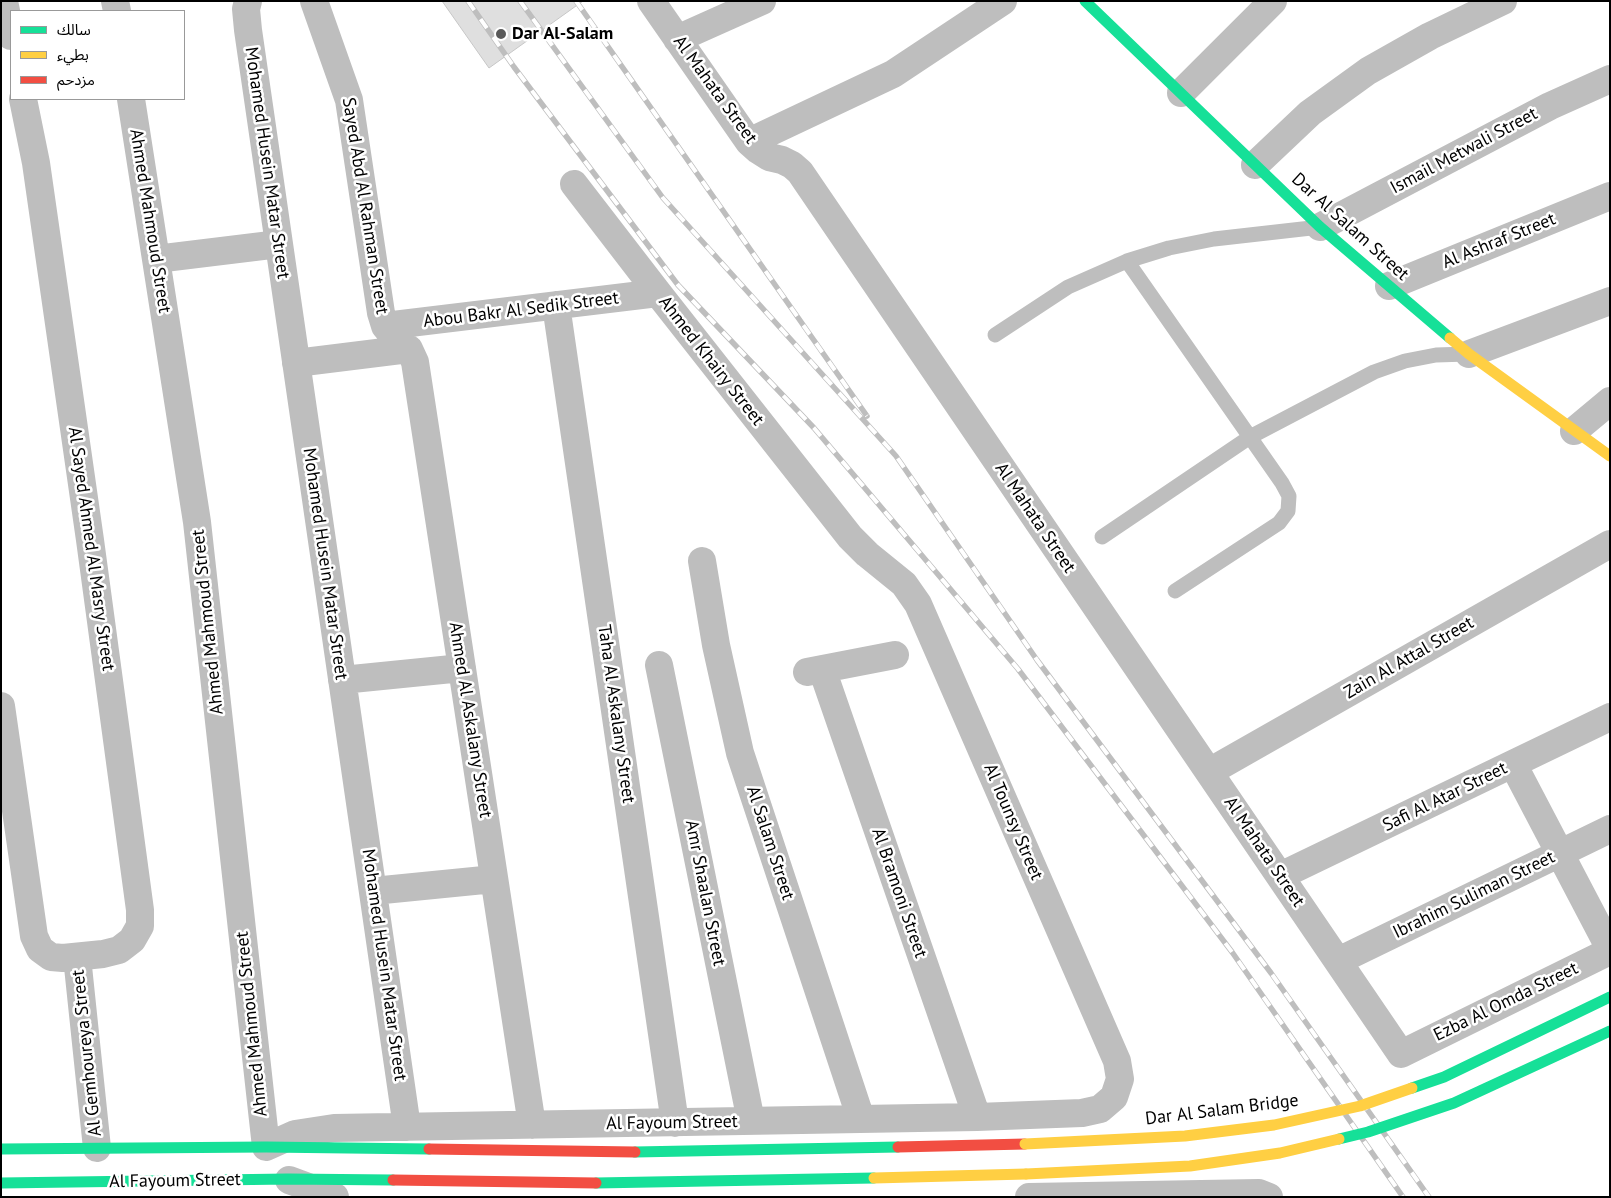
<!DOCTYPE html>
<meta charset="utf-8">
<style>
body{margin:0}
#map{position:relative;width:1611px;height:1198px;overflow:hidden;background:#fff;font-family:"PT Sans","Noto Sans Arabic",sans-serif}
canvas{display:block}
.frame{position:absolute;inset:0;border:2px solid #000;pointer-events:none}
.legend{position:absolute;left:10px;top:10px;width:175px;height:90px;box-sizing:border-box;background:#fff;border:1px solid #999;margin:0;padding:6px 9px;list-style:none;font-size:15px;color:#000}
.legend li{display:flex;align-items:center;gap:10px;height:25px}
.legend b{width:25px;border:1px solid #999}
</style>
<div id="map">
<canvas width="1611" height="1198"></canvas>
<div class="frame"></div>
<ul class="legend">
<li><b style="height:6px;background:#16e098"></b>سالك</li>
<li><b style="height:6px;background:#ffcf43"></b>بطيء</li>
<li><b style="height:6px;background:#f24e42"></b>مزدحم</li>
</ul>
</div>
<script>
const c = document.querySelector('canvas').getContext('2d');
c.lineJoin = 'round';
function fillPath(path, color) {
  c.fillStyle = color;
  c.fill(path, 'evenodd');
}
function poly(rows) {
  const path = new Path2D();
  for (const r of rows) {
    path.moveTo(r[0], r[1]);
    for (let i = 2; i < r.length; i += 2) path.lineTo(r[i], r[i + 1]);
  }
  return path;
}
function stroke(path, color, width, dash) {
  c.strokeStyle = color;
  c.lineWidth = width;
  c.lineCap = dash ? 'butt' : 'round';
  c.setLineDash(dash || []);
  c.stroke(path);
}
function drawText(font, color, halo, rows, align = 'center') {
  c.font = font + ' "PT Sans",sans-serif';
  c.lineWidth = 5;
  c.setLineDash([]);
  c.textBaseline = 'middle';
  c.strokeStyle = halo;
  c.fillStyle = color;
  for (const [text, x, y, turn = 0] of rows) {
    c.save();
    c.translate(x, y);
    c.rotate((+turn || 0) * Math.PI / 180);
    c.textAlign = isNaN(turn) ? turn : align;
    if (halo) c.strokeText(text, 0, 0);
    c.fillText(text, 0, 0);
    c.restore();
  }
}
const building = poly([
 [442,1,583,1,489,68,442,1]
]);
const lane = poly([
 [1127,261,1282,483,1289,496,1288,511,1279,523,1175,591],
 [995,335,1068,287,1127,261,1169,248,1214,239,1320,227],
 [1102,537,1250,437,1374,372,1405,361,1436,355,1468,354]
]);
const street = poly([
 [4,1,11,36],
 [115,1,117,11],
 [248,1,246,9,248,30,407,1127],
 [314,1,349,100,381,313,385,326,399,343,409,349,415,362,532,1125],
 [651,1,749,142,758,150,769,157,782,160,792,165,800,172,1401,1054,1610,951],
 [677,39,762,1],
 [1181,93,1273,1],
 [131,99,197,522,266,1147,295,1134,334,1128,977,1117,1082,1113,1100,1109,1114,1097,1120,1079,1117,1061,918,604,904,584,867,554,850,537,658,293,574,184],
 [749,142,893,74,1003,1],
 [1255,165,1310,113,1368,71,1430,36,1503,1],
 [1320,227,1550,106,1610,79],
 [156,259,279,244],
 [1389,286,1610,196],
 [556,305,675,1123],
 [385,326,658,293],
 [1469,354,1610,301],
 [296,363,409,349],
 [1574,431,1610,401],
 [702,561,716,645,740,753,861,1119],
 [659,665,751,1121],
 [822,669,977,1117],
 [807,672,895,655],
 [342,680,462,668],
 [1,706,34,936,40,949,51,957,63,958,103,954,119,950,132,940,140,926,140,910,90,540,36,163,23,99],
 [1513,764,1610,949],
 [1209,772,1610,544],
 [1280,876,1610,717],
 [373,891,494,879],
 [77,957,97,1148],
 [1338,961,1610,829],
 [289,1180,335,1197],
 [1029,1197,1259,1193,1269,1197]
]);
const fast = poly([
 [1085,1,1320,227,1450,338],
 [1,1149,266,1147,429,1149],
 [635,1152,898,1147],
 [1,1183,288,1179,393,1180],
 [596,1183,874,1178]
]);
const slow = poly([
 [1450,338,1469,354,1610,456],
 [874,1178,1026,1174]
]);
const jam = poly([
 [898,1147,1025,1144],
 [429,1149,635,1152],
 [393,1180,596,1183]
]);
const rail = poly([
 [468,1,514,67,678,285,814,428,1018,669,1232,952,1403,1197],
 [520,1,663,198,896,456,1037,660,1271,973,1429,1197],
 [576,1,867,416]
]);
const fastBridge = poly([
 [1412,1088,1444,1077,1610,997],
 [1339,1139,1368,1132,1454,1103,1610,1031]
]);
const slowBridge = poly([
 [1025,1144,1185,1136,1274,1125,1360,1106,1412,1088],
 [1026,1174,1190,1166,1280,1153,1339,1139]
]);
const markers = [
 [501,34,6,"#595959"]
];
const poiNames = [
 ["Dar Al-Salam",512,34]
];
const streetNames = [
 ["Al Mahata Street",715,90,54],
 ["Ismail Metwali Street",1464,151,-28],
 ["Mohamed Husein Matar Street",267,163,82],
 ["Sayed Abd Al Rahman Street",365,206,81],
 ["Ahmed Mahmoud Street",150,221,81],
 ["Dar Al Salam Street",1350,227,42],
 ["Al Ashraf Street",1499,241,-22],
 ["Abou Bakr Al Sedik Street",521,310,-7],
 ["Ahmed Khairy Street",711,361,52],
 ["Al Mahata Street",1035,518,56],
 ["Al Sayed Ahmed Al Masry Street",91,549,82],
 ["Mohamed Husein Matar Street",325,564,82],
 ["Ahmed Mahmoud Street",208,622,-96],
 ["Zain Al Attal Street",1409,658,-30],
 ["Taha Al Askalany Street",616,714,82],
 ["Ahmed Al Askalany Street",470,720,81],
 ["Safi Al Atar Street",1445,797,-26],
 ["Al Tounsy Street",1013,822,67],
 ["Al Salam Street",770,843,72],
 ["Al Mahata Street",1264,852,56],
 ["Amr Shaalan Street",705,893,79],
 ["Al Bramoni Street",899,893,71],
 ["Ibrahim Suliman Street",1474,895,-26],
 ["Mohamed Husein Matar Street",384,965,82],
 ["Ezba Al Omda Street",1506,1002,-26],
 ["Ahmed Mahmoud Street",252,1024,-96],
 ["Al Gemhoureya Street",87,1053,-96],
 ["Dar Al Salam Bridge",1222,1110,-7],
 ["Al Fayoum Street",672,1123,-1],
 ["Al Fayoum Street",175,1181,-1]
];
fillPath(building, '#dfdfdf');
stroke(building, '#c7c7c7', 1);
stroke(lane, '#bebebe', 15);
stroke(street, '#bebebe', 28);
stroke(fast, '#16e098', 11);
stroke(slow, '#ffcf43', 11);
stroke(jam, '#f24e42', 11);
stroke(rail, '#bebebe', 5.5);
stroke(rail, '#fff', 4, [11]);
stroke(fastBridge, '#16e098', 11);
stroke(slowBridge, '#ffcf43', 11);
for (const [x, y, r, color] of markers) {
  const dot = new Path2D();
  dot.arc(x, y, r, 0, 2 * Math.PI);
  c.fillStyle = color;
  c.fill(dot);
  stroke(dot, '#fff', 2);
}
drawText('bold 18px', '#000', '#fff', poiNames, 'left');
drawText('18px', '#000', '#fff', streetNames);
</script>
